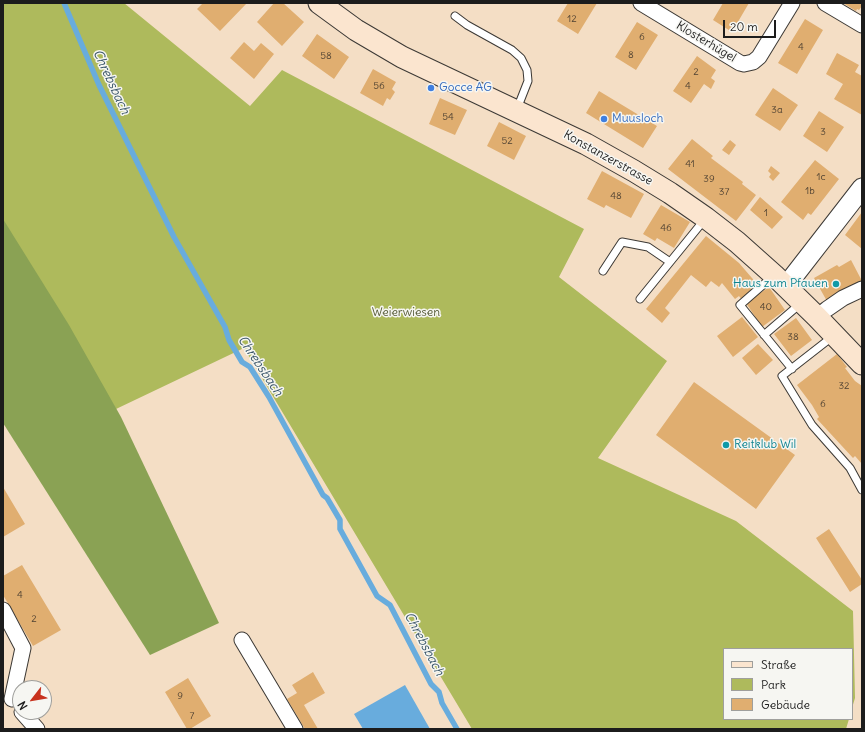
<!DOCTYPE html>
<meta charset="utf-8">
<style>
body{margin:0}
#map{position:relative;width:865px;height:732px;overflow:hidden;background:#f4dec5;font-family:Delius,sans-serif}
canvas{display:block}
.frame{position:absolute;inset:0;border:4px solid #1c1c1c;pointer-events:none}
.legend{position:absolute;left:723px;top:648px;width:130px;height:72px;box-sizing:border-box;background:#f6f6f2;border:1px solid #9f9f9c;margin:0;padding:5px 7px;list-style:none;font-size:12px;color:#1c1c1c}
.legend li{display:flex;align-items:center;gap:8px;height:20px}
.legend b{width:20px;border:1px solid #9f9f9c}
.north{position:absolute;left:12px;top:680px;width:40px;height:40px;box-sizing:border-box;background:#f6f6f2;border:1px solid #9f9f9c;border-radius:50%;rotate:239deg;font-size:11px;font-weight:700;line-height:16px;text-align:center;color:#1c1c1c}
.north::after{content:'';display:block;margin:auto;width:14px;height:18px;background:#c8321e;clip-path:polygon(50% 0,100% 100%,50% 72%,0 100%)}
.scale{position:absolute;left:723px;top:20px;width:53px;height:18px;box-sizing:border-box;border:2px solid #1c1c1c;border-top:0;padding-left:5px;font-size:12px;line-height:14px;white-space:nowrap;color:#1c1c1c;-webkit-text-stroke:3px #f6f6f2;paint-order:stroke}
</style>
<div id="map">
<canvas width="865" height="732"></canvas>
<div class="frame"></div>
<ul class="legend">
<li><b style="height:5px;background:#fbe5cf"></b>Straße</li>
<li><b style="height:11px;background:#aeba5c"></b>Park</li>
<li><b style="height:11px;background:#e0ae70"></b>Gebäude</li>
</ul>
<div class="north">N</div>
<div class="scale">20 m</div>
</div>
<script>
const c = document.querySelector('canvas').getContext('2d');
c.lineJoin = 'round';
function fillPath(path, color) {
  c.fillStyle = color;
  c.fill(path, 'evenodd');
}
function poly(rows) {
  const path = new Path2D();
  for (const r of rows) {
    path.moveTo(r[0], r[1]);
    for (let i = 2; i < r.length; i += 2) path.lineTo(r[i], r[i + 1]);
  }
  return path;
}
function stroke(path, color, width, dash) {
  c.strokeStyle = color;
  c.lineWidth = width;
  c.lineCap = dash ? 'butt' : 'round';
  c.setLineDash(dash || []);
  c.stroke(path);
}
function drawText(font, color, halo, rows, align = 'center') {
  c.font = font + ' Delius,sans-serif';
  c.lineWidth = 3;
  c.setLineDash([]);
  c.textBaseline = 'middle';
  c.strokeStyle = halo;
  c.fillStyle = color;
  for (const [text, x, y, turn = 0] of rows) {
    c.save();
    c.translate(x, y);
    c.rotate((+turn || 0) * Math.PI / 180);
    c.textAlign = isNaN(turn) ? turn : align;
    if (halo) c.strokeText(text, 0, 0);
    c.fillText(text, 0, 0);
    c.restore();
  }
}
const green = poly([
 [3,3,124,3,250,106,282,70,584,229,559,277,667,361,598,458,736,521,853,611,855,698,852,708,852,649,724,649,724,719,849,719,846,729,472,729,244,348,116,409,3,233]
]);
const forest = poly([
 [3,219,69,325,121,417,219,623,150,655,3,423]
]);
const water = poly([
 [405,685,430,729,363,729,354,714]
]);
const stream = poly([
 [64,3,99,85,174,237,225,327,229,340,242,362,250,367,269,397,323,495,327,498,340,520,340,529,377,596,390,605,431,684,439,692,442,703,457,729]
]);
const building = poly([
 [203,3,247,3,220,31,197,9],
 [274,3,283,3,304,22,282,46,257,22],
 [568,3,597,3,578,34,557,21],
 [723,3,749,3,732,32,713,20],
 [843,3,862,3,862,6,859,10,857,9,856,11],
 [805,19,823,30,797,74,778,63],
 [637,22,658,35,636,70,615,57],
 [317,34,349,57,334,79,302,56],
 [244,42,254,51,261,43,274,54,254,79,230,58],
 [837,53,859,65,855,72,862,76,862,115,834,99,843,84,826,74],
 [697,56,716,70,711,78,715,81,711,89,704,84,691,103,673,91],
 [373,69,396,82,392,89,395,92,390,100,387,98,383,106,360,93],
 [773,88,798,105,780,131,755,115],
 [599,91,657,126,643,148,586,113],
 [440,98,467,110,455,135,429,124],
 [819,111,844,127,827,152,803,136],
 [499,122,526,136,514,160,487,146],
 [692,139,713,156,711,158,743,182,742,184,756,195,736,221,668,169],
 [730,140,736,145,729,155,722,150],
 [815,160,839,179,811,215,808,213,803,220,781,202],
 [771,166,780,173,773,181,769,177,771,174,768,171],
 [602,171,644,194,631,218,606,205,604,208,587,199],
 [760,197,783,217,772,229,750,210],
 [661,205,690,222,674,248,657,238,655,241,643,234],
 [862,212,862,249,845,235],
 [706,236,739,263,758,285,742,300,739,296,735,299,722,283,719,287,711,281,706,287,691,275,665,308,670,313,662,323,646,309],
 [851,260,862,281,828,303,814,278,837,265,839,267],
 [769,287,785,310,762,327,746,303],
 [742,317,758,337,733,357,717,336],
 [796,318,812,340,791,356,774,334],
 [758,344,773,360,756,375,742,358],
 [837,354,847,367,845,368,855,381,862,386,862,464,855,456,853,458,817,419,819,417,812,405,797,385],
 [694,382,795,455,756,509,656,435],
 [3,487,25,524,3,537],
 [829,529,862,580,862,584,850,592,816,538],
 [22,565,61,630,33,646,3,595,3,576],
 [313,672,325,693,304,705,318,729,305,729,287,699,297,693,292,685],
 [188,678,211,716,190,729,187,729,165,692]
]);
const service = poly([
 [455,16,467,25,512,50,521,58,527,70,528,81,517,109],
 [603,271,622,242,648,247,670,262],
 [772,277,740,305,792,369],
 [640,299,705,219],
 [764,335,800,304],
 [832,337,782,376,812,425,850,468,862,490]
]);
const minor = poly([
 [641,3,740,63,744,64,753,62,759,57,792,3],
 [825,3,862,25],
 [817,317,827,309,843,298,862,289],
 [3,610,23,648,12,699],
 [242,640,295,729],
 [22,712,37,729]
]);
const tertiary = poly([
 [786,286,862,188]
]);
const secondary = poly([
 [319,3,356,30,402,57,586,144,634,171,670,193,706,218,737,242,774,275,817,317,862,364]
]);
const markers = [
 [431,88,4,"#3f7fe0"],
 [604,119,4,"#3f7fe0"],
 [836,284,4,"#0f9aa8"],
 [726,445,4,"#0f9aa8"]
];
const numberNames = [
 ["12",572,19],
 ["6",642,37],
 ["4",801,47],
 ["8",631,55],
 ["58",326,56],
 ["2",696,72],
 ["56",379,86],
 ["4",688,86],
 ["3a",777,110],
 ["54",448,117],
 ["3",823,132],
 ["52",507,141],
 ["41",690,164],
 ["1c",821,177],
 ["39",709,179],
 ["1b",810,191],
 ["37",724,192],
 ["48",616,196],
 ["1",766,213],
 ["46",666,228],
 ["40",766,307],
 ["38",793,337],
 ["32",844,386],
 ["6",823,404],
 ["4",20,595],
 ["2",34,619],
 ["9",180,696],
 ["7",192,716]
];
const streetNames = [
 ["Klosterhügel",706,42,31],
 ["Konstanzerstrasse",608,158,29]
];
const shopNames = [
 ["Gocce AG",439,88],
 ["Muusloch",612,119]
];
const cultureNames = [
 ["Haus zum Pfauen",828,284],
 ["Reitklub Wil",734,445,"left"]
];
const parkNames = [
 ["Weierwiesen",406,313]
];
const waterNames = [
 ["Chrebsbach",111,82,65],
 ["Chrebsbach",260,366,56],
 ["Chrebsbach",424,644,62]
];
fillPath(green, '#aeba5c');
fillPath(forest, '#8aa254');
fillPath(water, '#68acdd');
stroke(stream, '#68acdd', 5.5);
fillPath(building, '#e0ae70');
stroke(service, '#3c3935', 9);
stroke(minor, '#3c3935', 17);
stroke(tertiary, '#3c3935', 21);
stroke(secondary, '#3c3935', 23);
stroke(service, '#fff', 7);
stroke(minor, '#fff', 15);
stroke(tertiary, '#fff', 19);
stroke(secondary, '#fbe5cf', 21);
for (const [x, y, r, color] of markers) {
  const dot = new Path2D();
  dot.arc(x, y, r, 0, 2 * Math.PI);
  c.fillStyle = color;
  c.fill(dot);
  stroke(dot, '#f6f6f2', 1.5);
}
drawText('10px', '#4d4031', null, numberNames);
drawText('12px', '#1c1c1c', '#f6f6f2', streetNames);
drawText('12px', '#366cbe', '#f6f6f2', shopNames, 'left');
drawText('12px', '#0d838f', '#f6f6f2', cultureNames, 'right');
drawText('12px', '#565b36', '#f6f6f2', parkNames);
drawText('italic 13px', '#3a5669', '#f6f6f2', waterNames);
</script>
